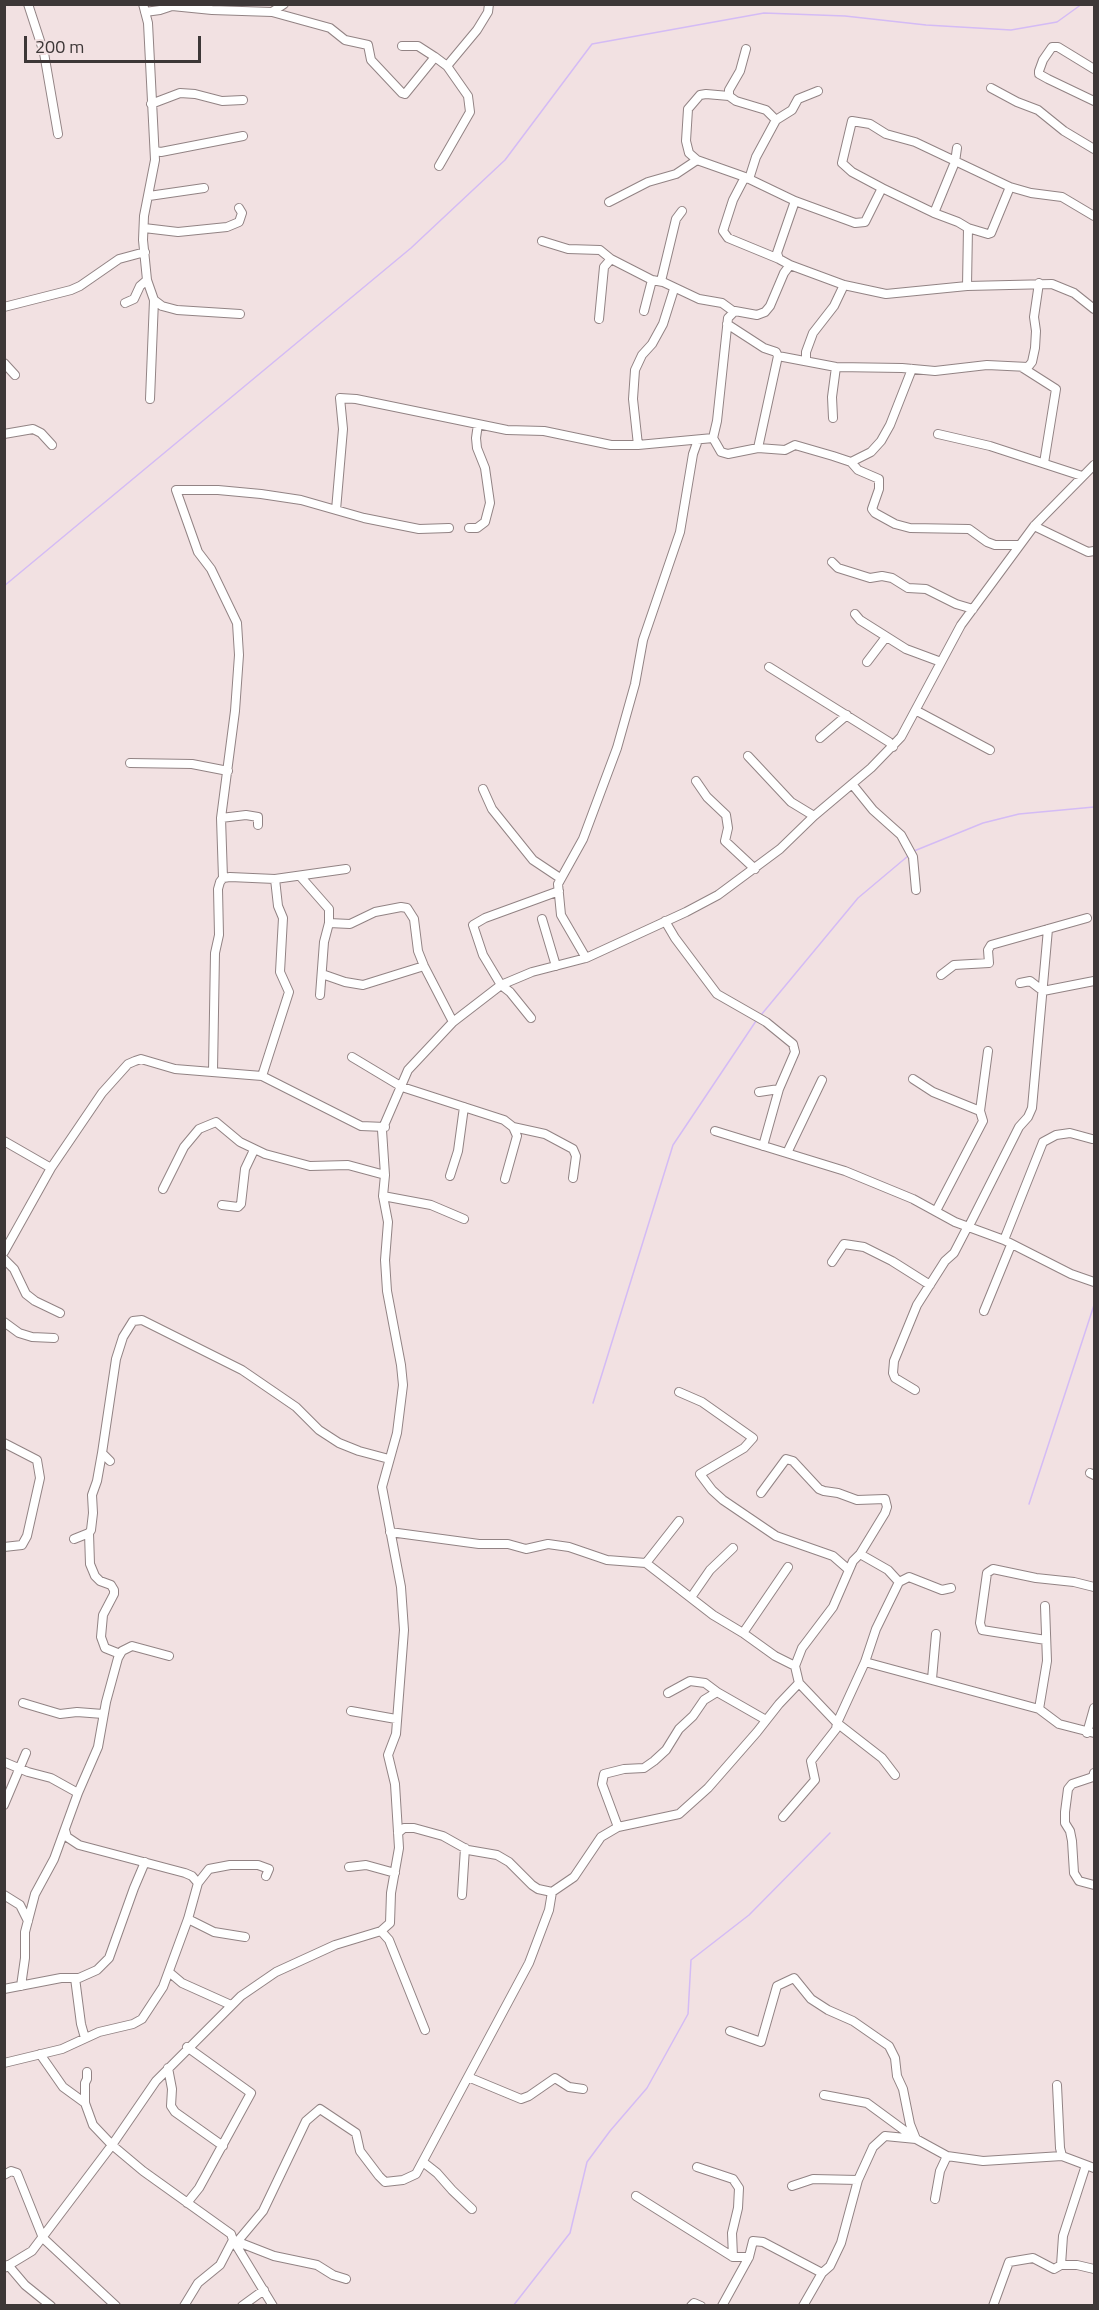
<!DOCTYPE html>
<style>
body{margin:0}
#map{position:relative;width:1099px;height:2310px;overflow:hidden;background:#f2e1e2;font-family:"Titillium Web",sans-serif}
canvas{display:block}
.frame{position:absolute;inset:0;border:6px solid #3d3737;pointer-events:none}
.scale{position:absolute;left:24px;top:36px;width:177px;height:27px;box-sizing:border-box;border:3px solid #3d3737;border-top:0;padding-left:8px;font-size:18px;line-height:21px;white-space:nowrap;color:#3d3737;-webkit-text-stroke:4px #f2e1e2;paint-order:stroke}
</style>
<div id="map">
<canvas width="1099" height="2310"></canvas>
<div class="frame"></div>
<div class="scale">200 m</div>
</div>
<script>
const c = document.querySelector('canvas').getContext('2d');
c.lineJoin = 'round';
function poly(rows) {
  const path = new Path2D();
  for (const r of rows) {
    path.moveTo(r[0], r[1]);
    for (let i = 2; i < r.length; i += 2) path.lineTo(r[i], r[i + 1]);
  }
  return path;
}
function stroke(path, color, width, dash) {
  c.strokeStyle = color;
  c.lineWidth = width;
  c.lineCap = dash ? 'butt' : 'round';
  c.setLineDash(dash || []);
  c.stroke(path);
}
const stream = poly([
 [4,586,411,248,505,160,592,44,764,13,845,16,926,25,1011,30,1057,22,1082,4],
 [914,851,983,823,1019,814,1094,807],
 [761,1015,858,898,908,856],
 [593,1403,673,1145,756,1021],
 [1029,1504,1094,1305],
 [513,2306,570,2233,587,2162,610,2131,647,2088,688,2014,691,1960,749,1915,830,1833]
]);
const minor = poly([
 [28,4,44,53,58,134],
 [143,4,148,23,155,160,144,216,143,240,147,280,154,300,150,399],
 [145,12,160,10,172,6,212,10,272,12,284,4],
 [272,12,330,28,345,40,368,45,371,60,402,93,405,94,435,57,447,66,468,96,470,112,439,166],
 [402,46,418,46,435,57],
 [447,66,477,30,488,12,489,4],
 [1094,69,1058,47,1052,47,1043,60,1039,71,1039,74,1048,79,1094,101],
 [991,88,1017,102,1038,110,1064,131,1094,149],
 [729,96,729,90,740,71,746,49],
 [151,104,180,93,195,94,222,101,243,100],
 [776,120,766,110,736,101,729,96,706,94,700,95,688,109,686,141,689,153,697,160,745,177,795,201,777,253,779,259,790,265,844,285,886,294,967,286,1052,284,1074,293,1094,309],
 [155,151,161,152,243,136],
 [745,177,733,200,723,231,728,238,779,259],
 [749,179,756,157,776,120,792,110,798,99,818,91],
 [882,188,852,172,842,163,852,121,870,124,886,134,915,142,1010,187],
 [149,196,204,188],
 [795,201,855,223,865,222,882,188,934,213,958,222,968,228,967,286],
 [609,202,648,182,676,174,697,160],
 [934,213,955,162,957,148],
 [144,228,178,232,227,227,239,222,242,213,239,208],
 [968,228,988,234,991,233,1010,187,1031,193,1062,197,1094,216],
 [542,241,568,249,600,250,611,259],
 [661,281,676,219,682,211],
 [154,300,162,306,177,310,240,314],
 [125,303,134,299,140,286,147,280],
 [4,307,71,290,80,286,119,259,145,252],
 [644,311,652,280,663,282,699,299,722,303,733,311],
 [599,319,604,267,611,259,652,280],
 [727,324,764,348,776,352,778,356,758,448],
 [778,356,836,367,902,368,935,371,987,365,1028,367,1032,362,1035,348,1036,331,1034,317,1039,283],
 [806,361,806,352,813,333,834,306,844,285],
 [4,363,15,375],
 [1023,368,1056,389,1044,463],
 [833,418,832,397,836,367],
 [4,434,33,429,41,433,52,445],
 [938,434,990,446,1082,476],
 [713,438,721,452,728,454,758,448,785,450,795,445,833,456,851,462,858,470,879,479,879,489,872,509,875,513,895,524,910,528,969,529,987,542,995,545,1018,545],
 [638,445,633,399,635,370,642,355,652,344,663,324,674,289],
 [851,462,871,452,881,441,890,425,912,369],
 [336,510,343,429,340,398,356,399,507,430,544,431,611,445,638,445,713,438,717,421,728,318,735,311,757,315,765,312,770,306,784,273,790,265],
 [1034,526,1088,552,1094,551],
 [469,528,477,528,485,522,490,503,485,468,477,448,476,438,478,424],
 [832,562,838,568,870,578,882,576,892,578,908,588,926,589,956,604,973,609],
 [855,614,860,620,906,649,941,662],
 [867,662,886,637],
 [769,667,889,742,893,747],
 [917,711,990,750],
 [820,738,847,715],
 [748,756,791,802,814,816],
 [130,763,192,764,228,771],
 [696,781,707,797,726,815,728,828,725,841,755,869],
 [852,784,873,810,901,835,913,857,916,890],
 [483,789,492,809,533,860,560,878],
 [221,818,246,815,258,817,258,825],
 [300,876,329,909,329,923,324,942,320,995],
 [223,878,221,818,235,711,239,655,237,623,211,569,198,552,176,490,218,490,261,494,301,500,364,518,419,529,449,528],
 [542,919,556,966],
 [665,921,675,938,717,994,766,1022,793,1044,795,1052,779,1089,759,1092],
 [329,923,350,924,375,912,401,907,407,908,414,919,418,951,424,966,453,1022],
 [586,958,561,915,558,884,583,839,617,748,635,684,643,640,680,532,693,454,698,440],
 [322,974,345,982,363,985,424,966],
 [941,975,954,965,989,963,988,950,991,945,1087,918],
 [1020,983,1030,981,1043,991,1094,981],
 [531,1018,510,992,501,985,483,955,473,925,485,918,559,891],
 [352,1057,402,1087,504,1120,513,1127,517,1136,505,1179],
 [213,1071,215,953,219,935,218,889,220,882,223,878,230,877,275,879,346,869],
 [262,1076,289,992,280,972,283,918,278,906,275,879],
 [913,1079,933,1092,980,1111],
 [513,1127,545,1134,573,1149,576,1156,573,1178],
 [715,1131,845,1171,913,1199,955,1222,1004,1240,1071,1274,1094,1282],
 [4,1141,51,1168],
 [763,1146,779,1089],
 [787,1153,822,1080],
 [450,1176,458,1151,464,1107],
 [163,1189,184,1147,199,1129,216,1122,240,1142,265,1154,310,1166,348,1165,385,1175],
 [383,1196,431,1205,464,1219],
 [222,1205,238,1207,241,1204,245,1169,254,1150],
 [936,1211,983,1121,980,1111,988,1051],
 [969,1226,1019,1127,1028,1117,1032,1108,1048,929],
 [1004,1240,1043,1142,1056,1135,1070,1133,1092,1139],
 [4,1252,51,1168,102,1093,128,1064,135,1061,141,1059,175,1069,262,1076,361,1126,385,1127],
 [4,1259,14,1269,26,1294,35,1301,60,1313],
 [832,1262,844,1244,864,1247,892,1261,930,1285],
 [984,1311,1011,1245],
 [4,1322,19,1333,32,1337,54,1338],
 [915,1390,895,1378,893,1373,894,1361,917,1305,945,1261,954,1253,968,1226],
 [679,1392,702,1402,753,1438,744,1448,700,1474,712,1490,723,1500,776,1536,833,1556,849,1570],
 [4,1443,37,1460,40,1478,27,1536,22,1545,4,1547],
 [110,1461,102,1453,116,1359,123,1337,133,1321,142,1320,242,1370,296,1407,319,1430,339,1443,359,1451,389,1459],
 [1090,1473,1094,1475],
 [761,1493,786,1459,793,1461,819,1489,824,1491,838,1493,857,1500,885,1499,887,1507,885,1513,860,1554],
 [679,1521,646,1563,713,1615,743,1633],
 [390,1532,479,1544,508,1544,526,1549,548,1544,569,1547,607,1560,646,1563],
 [89,1533,90,1564,95,1576,100,1581,111,1585,114,1590,114,1594,103,1615,101,1637,105,1648,120,1654],
 [74,1539,89,1533,91,1530,93,1513,92,1495,97,1481,102,1453],
 [788,1567,743,1633,775,1656,795,1666],
 [692,1596,710,1570,733,1548],
 [1046,1640,982,1630,980,1623,987,1573,993,1569,1036,1578,1074,1582,1094,1587],
 [865,1662,1039,1709,1059,1724,1094,1733],
 [932,1679,936,1634],
 [799,1683,795,1666,802,1648,833,1607,853,1561,860,1554,888,1570,899,1582],
 [668,1693,690,1681,705,1683,717,1692],
 [23,1703,60,1714,77,1712,103,1714],
 [1039,1709,1047,1661,1045,1606],
 [351,1711,396,1719],
 [1087,1733,1094,1708],
 [4,1762,28,1772,51,1778,78,1793],
 [1094,1773,1093,1777,1072,1784,1068,1789,1065,1812,1065,1823,1070,1831,1072,1841,1074,1873,1079,1881,1094,1885],
 [4,1805,26,1753],
 [783,1817,815,1780,811,1761,836,1729,837,1723,882,1758,895,1775],
 [618,1827,602,1784,604,1774,624,1769,644,1768,654,1761,666,1750,679,1729,693,1716,704,1700,717,1692,766,1720],
 [65,1830,67,1837,79,1845,185,1873,192,1876,198,1883],
 [398,1833,404,1828,414,1828,443,1836,468,1850,497,1855,509,1862,532,1885,538,1889,552,1892,574,1877,601,1837,618,1827,679,1814,708,1788,757,1732,779,1704,799,1683,837,1723,865,1662,876,1629,899,1582,909,1577,942,1590,951,1588],
 [349,1867,366,1865,395,1873],
 [4,1895,20,1905,28,1921],
 [462,1895,465,1848],
 [188,1919,214,1932,245,1937],
 [381,1931,389,1940,425,2030],
 [169,1972,182,1983,231,2005],
 [75,1978,79,1978,97,1970,109,1958,134,1888,145,1862],
 [21,1986,25,1958,25,1932,35,1894,54,1859,78,1793,98,1747,106,1702,118,1658,122,1651,132,1646,169,1656],
 [4,1989,61,1978,75,1978,81,2024,85,2038],
 [730,2031,761,2042,777,1986,794,1978,811,1999,828,2010,853,2021,889,2046,895,2058,897,2076,903,2089,910,2124,916,2139,867,2103,824,2095],
 [40,2054,63,2087,85,2103],
 [4,2063,62,2049,99,2032,133,2024,142,2019,163,1987,188,1919,198,1883,209,1869,230,1865,258,1865,269,1869,266,1876],
 [168,2068,172,2089,171,2106,175,2112,223,2146],
 [87,2072,87,2079,85,2083,85,2103,93,2125,112,2145,143,2171,231,2234,233,2240,274,2256,317,2265,333,2275,346,2279],
 [468,2077,521,2099,529,2096,555,2078,569,2087,583,2089],
 [1057,2085,1060,2148,1062,2156],
 [423,2162,437,2173,452,2190,472,2209],
 [697,2167,733,2179,739,2188,738,2208,732,2233,733,2257],
 [4,2175,11,2171,17,2173,43,2238,116,2306],
 [792,2186,813,2179,858,2180,873,2147,885,2136,916,2139,947,2156,983,2161,1062,2156,1094,2168],
 [636,2196,733,2257,749,2257],
 [935,2199,940,2171,947,2156],
 [187,2203,199,2188,251,2093,187,2047],
 [233,2240,273,2306],
 [237,2242,263,2211,306,2121,320,2109,356,2133,360,2151,379,2176,385,2182,403,2180,416,2174,529,1963,549,1910,552,1892],
 [8,2265,25,2285,51,2306],
 [1061,2265,1063,2236,1086,2165],
 [4,2268,32,2251,112,2145,156,2081,241,1996,276,1972,335,1945,381,1931,390,1923,391,1893,399,1848,395,1784,388,1755,396,1734,404,1630,401,1587,382,1487,397,1433,403,1385,401,1365,387,1291,385,1260,388,1222,383,1196,385,1175,382,1130,408,1070,453,1022,501,985,532,972,586,958,686,912,718,895,780,849,814,816,871,768,901,737,961,625,1034,526,1094,465],
 [822,2273,830,2266,841,2243,858,2180],
 [184,2306,198,2283,220,2265,233,2240],
 [242,2306,264,2290],
 [691,2306,694,2303,701,2306],
 [722,2306,749,2257,753,2241,763,2242,822,2273,803,2306],
 [993,2306,1009,2262,1033,2258,1054,2269,1061,2265,1077,2265,1094,2269]
]);
stroke(stream, '#d4bbf5', 1.5);
stroke(minor, '#928384', 10);
stroke(minor, '#fff', 8);
</script>
